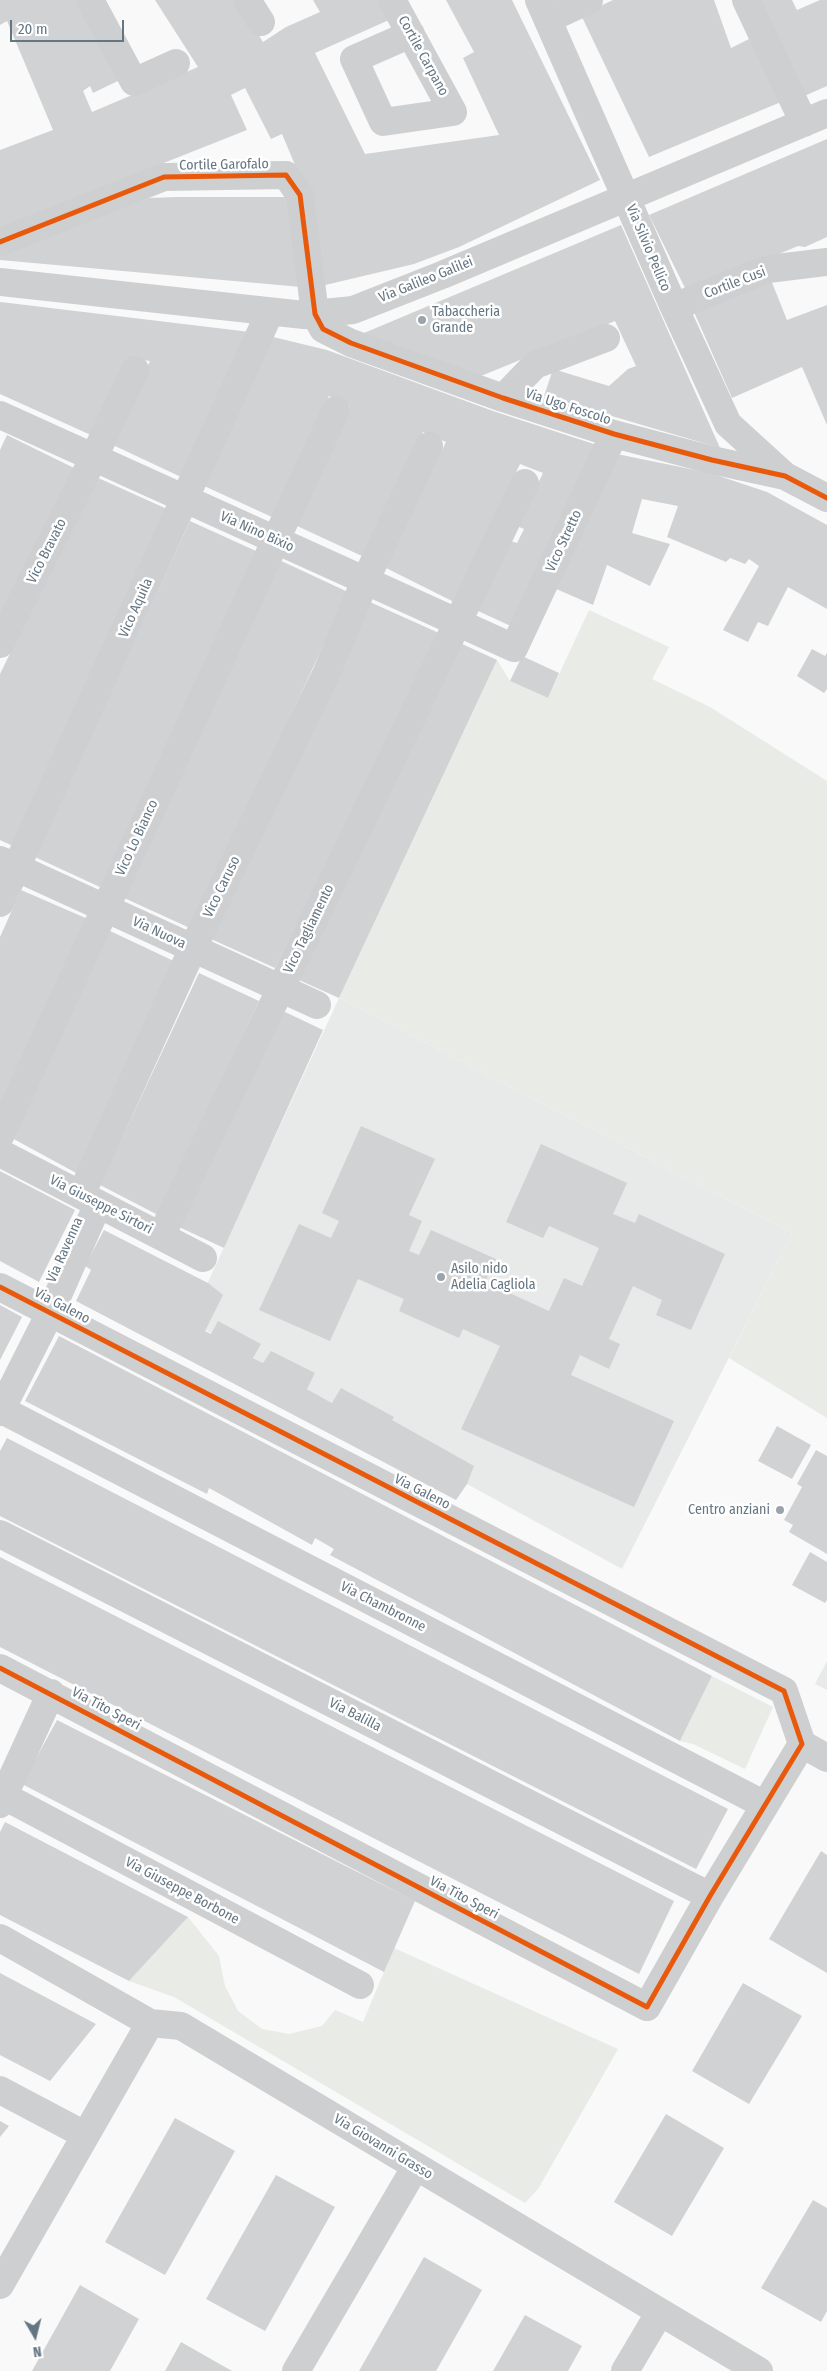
<!DOCTYPE html>
<style>
body{margin:0}
#map{position:relative;width:827px;height:2371px;overflow:hidden;background:#f9f9f9;font-family:"Fira Sans Condensed",sans-serif}
canvas{display:block}
.north{position:absolute;left:10px;top:2311px;width:50px;height:50px;-webkit-text-stroke:4px #fff;paint-order:stroke;rotate:172deg;font-size:14px;font-weight:700;line-height:20px;text-align:center;color:#657683}
.north::after{content:'';display:block;margin:auto;width:18px;height:22px;background:#657683;clip-path:polygon(50% 0,100% 100%,50% 72%,0 100%)}
.scale{position:absolute;left:10px;top:20px;width:114px;height:22px;box-sizing:border-box;border:2px solid #657683;border-top:0;padding-left:6px;font-size:15px;line-height:18px;white-space:nowrap;color:#657683;-webkit-text-stroke:4px #fff;paint-order:stroke}
</style>
<div id="map">
<canvas width="827" height="2371"></canvas>
<div class="north">N</div>
<div class="scale">20 m</div>
</div>
<script>
const c = document.querySelector('canvas').getContext('2d');
c.lineJoin = 'round';
function fillPath(path, color) {
  c.fillStyle = color;
  c.fill(path, 'evenodd');
}
function poly(rows) {
  const path = new Path2D();
  for (const r of rows) {
    path.moveTo(r[0], r[1]);
    for (let i = 2; i < r.length; i += 2) path.lineTo(r[i], r[i + 1]);
  }
  return path;
}
function stroke(path, color, width, dash) {
  c.strokeStyle = color;
  c.lineWidth = width;
  c.lineCap = dash ? 'butt' : 'round';
  c.setLineDash(dash || []);
  c.stroke(path);
}
function drawText(font, color, halo, rows, align = 'center') {
  c.font = font + ' "Fira Sans Condensed",sans-serif';
  c.lineWidth = 5;
  c.setLineDash([]);
  c.textBaseline = 'middle';
  c.strokeStyle = halo;
  c.fillStyle = color;
  for (const [text, x, y, turn = 0] of rows) {
    c.save();
    c.translate(x, y);
    c.rotate((+turn || 0) * Math.PI / 180);
    c.textAlign = isNaN(turn) ? turn : align;
    if (halo) c.strokeText(text, 0, 0);
    c.fillText(text, 0, 0);
    c.restore();
  }
}
const built = poly([
 [339,998,792,1233,622,1569,467,1484,332,1403,190,1321],
 [827,1661,827,1690,815,1684]
]);
const green = poly([
 [589,610,669,647,652,679,710,707,827,781,827,1418,729,1358,792,1233,339,998,497,660,510,681,548,698],
 [712,1676,773,1707,745,1769,693,1744,680,1741],
 [188,1917,219,1956,225,1986,238,2011,262,2029,289,2034,322,2026,335,2010,363,2022,394,1948,618,2049,538,2189,525,2203,174,1997,129,1981]
]);
const building = poly([
 [0,0,79,0,122,79,93,93,90,86,83,91,92,112,198,67,155,0,237,0,263,42,286,27,320,12,313,0,379,0,389,20,315,53,365,154,499,135,463,58,474,52,446,0,512,0,600,180,459,247,414,264,321,286,306,191,282,134,271,139,245,88,231,95,247,130,146,170,0,234,0,150,53,130,7,21,0,25],
 [613,0,714,0,731,48,753,37,781,102,649,157,581,15],
 [757,0,792,0,797,10,820,0,827,0,827,86,802,97],
 [827,139,827,237,805,247,798,246,707,284,685,288,649,215],
 [177,197,291,197,301,287,0,260,0,251,149,198],
 [621,225,720,448,544,396,553,369,609,386,628,369,636,366,615,321,481,376,364,333],
 [771,280,787,320,827,305,827,425,802,367,732,398,694,312],
 [0,302,9,303,250,332,181,477,113,445,150,361,129,358,93,436,0,394],
 [269,336,327,350,493,411,603,447,515,628,476,610,510,541,517,543,524,529,517,526,543,473,520,464,454,602,386,568,446,442,423,432,364,557,295,525,350,406,329,396,272,517,202,485],
 [7,435,76,469,0,622,0,450],
 [612,453,710,473,767,492,827,525,827,609,788,587,768,626,758,622,748,642,723,630,759,566,749,559,745,564,730,558,726,562,667,537,678,506,642,499,632,533,670,544,650,586,607,565,593,605,554,588],
 [96,477,167,509,13,846,0,840,0,674],
 [190,521,256,551,102,888,35,857],
 [277,559,348,592,192,929,122,897],
 [370,602,441,634,275,968,211,939],
 [460,643,497,660,339,998,299,980],
 [812,649,825,656,827,653,827,689,824,693,797,676],
 [522,656,559,673,548,698,510,681],
 [21,890,88,919,0,1109,0,937],
 [108,930,178,963,78,1174,10,1137],
 [199,973,259,1001,158,1215,100,1185],
 [283,1011,323,1030,224,1248,179,1227],
 [361,1126,435,1159,409,1215,422,1221,409,1251,419,1255,431,1230,496,1259,485,1282,549,1311,564,1278,582,1286,599,1248,549,1226,543,1238,506,1222,541,1144,627,1183,613,1214,635,1223,639,1214,725,1254,691,1330,656,1315,662,1300,633,1286,609,1339,620,1344,609,1369,580,1355,571,1375,674,1421,634,1507,461,1429,500,1346,463,1329,459,1338,399,1311,404,1299,358,1279,330,1341,259,1310,299,1224,331,1238,339,1221,322,1213],
 [0,1171,75,1210,39,1282,0,1261],
 [104,1230,208,1283,223,1295,205,1331,211,1334,218,1321,261,1344,253,1358,263,1363,271,1351,315,1373,307,1389,332,1403,341,1388,394,1417,392,1420,474,1466,467,1484,456,1500,76,1301,91,1270,85,1266],
 [0,1305,22,1317,0,1360],
 [59,1336,712,1676,680,1741,330,1555,334,1549,315,1538,312,1545,209,1488,207,1494,25,1401],
 [777,1426,811,1445,792,1479,758,1461],
 [7,1438,728,1809,696,1869,0,1516,0,1451],
 [816,1450,827,1456,827,1554,789,1532,793,1525,784,1520,802,1487,797,1484],
 [810,1552,827,1562,827,1600,825,1603,792,1585],
 [0,1557,674,1901,639,1974,0,1647],
 [57,1720,415,1901,384,1972,22,1784],
 [5,1822,188,1917,129,1981,0,1915,0,1832],
 [821,1851,827,1855,827,1973,769,1939],
 [0,1973,96,2024,50,2081,0,2055],
 [743,1983,802,2016,749,2104,692,2071],
 [666,2114,724,2148,672,2236,614,2202],
 [175,2118,235,2151,165,2275,105,2242],
 [0,2121,9,2126,0,2137],
 [276,2175,335,2207,265,2331,206,2299],
 [813,2200,827,2208,827,2311,821,2322,761,2288],
 [424,2257,482,2290,436,2371,359,2371],
 [80,2285,139,2319,110,2371,32,2371],
 [525,2315,582,2346,568,2371,493,2371],
 [181,2342,232,2371,165,2371]
]);
const minor = poly([
 [90,0,134,82,176,63],
 [247,0,261,22],
 [392,0,453,112,383,122,354,59,411,34],
 [539,0,674,307,728,424,784,475],
 [746,0,804,123],
 [548,19,589,0],
 [0,242,164,177,286,175,300,195,315,314,323,329,351,343,503,398,614,434,712,460,785,476,827,498],
 [0,282,304,315,353,310,442,275,827,113],
 [674,307,768,269,827,262],
 [503,398,535,365,606,338],
 [0,415,514,648,614,434],
 [0,644,94,457,135,370],
 [0,860,317,1005],
 [0,903,270,312],
 [0,1136,336,410],
 [0,1153,203,1258],
 [81,1195,193,948,327,672,365,581,429,446],
 [161,1236,525,483],
 [0,1287,784,1691,802,1744],
 [0,1409,765,1805],
 [0,1412,50,1313,98,1204],
 [0,1534,710,1896],
 [0,1668,647,2007,710,1896,802,1744],
 [802,1744,827,1758],
 [4,1796,360,1985],
 [0,1804,51,1693],
 [0,1938,150,2023,181,2026,759,2371],
 [0,2090,85,2135],
 [0,2285,150,2023],
 [296,2371,416,2166],
 [625,2371,660,2312]
]);
const cycleway = poly([
 [0,242,164,177,286,175,300,195,315,314,323,329,351,343,503,398,614,434,712,460,785,476,827,498],
 [0,1287,784,1691,802,1744,710,1896,647,2007,0,1668]
]);
const markers = [
 [422,320,5,"#99a4ac"],
 [441,1277,5,"#99a4ac"],
 [780,1510,5,"#99a4ac"]
];
const streetNames = [
 ["Cortile Carpano",423,56,61],
 ["Cortile Garofalo",224,165,-1],
 ["Via Silvio Pellico",648,248,67],
 ["Via Galileo Galilei",426,280,-22],
 ["Cortile Cusi",735,283,-21],
 ["Via Ugo Foscolo",568,407,18],
 ["Via Nino Bixio",257,532,24],
 ["Vico Stretto",564,541,-65],
 ["Vico Bravato",47,551,-63],
 ["Vico Aquila",136,608,-66],
 ["Vico Lo Bianco",137,838,-65],
 ["Vico Caruso",222,887,-64],
 ["Vico Tagliamento",309,929,-64],
 ["Via Nuova",159,933,25],
 ["Via Giuseppe Sirtori",101,1205,27],
 ["Via Ravenna",65,1250,-66],
 ["Via Galeno",62,1306,28],
 ["Via Galeno",422,1492,27],
 ["Via Chambronne",383,1607,27],
 ["Via Tito Speri",106,1709,28],
 ["Via Balilla",355,1715,27],
 ["Via Giuseppe Borbone",182,1891,28],
 ["Via Tito Speri",464,1898,28],
 ["Via Giovanni Grasso",383,2147,31]
];
const poiNames = [
 ["Tabaccheria",432,312],
 ["Grande",432,328],
 ["Asilo nido",451,1269],
 ["Adelia Cagliola",451,1285],
 ["Centro anziani",770,1510,"right"]
];
fillPath(built, '#e8e9e9');
fillPath(green, '#e8ebe6');
fillPath(building, '#d0d2d3');
stroke(minor, '#cecfd0', 28);
stroke(cycleway, '#e8590c', 5);
for (const [x, y, r, color] of markers) {
  const dot = new Path2D();
  dot.arc(x, y, r, 0, 2 * Math.PI);
  c.fillStyle = color;
  c.fill(dot);
  stroke(dot, '#fff', 2);
}
drawText('14px', '#657683', '#fff', streetNames);
drawText('14px', '#657683', '#fff', poiNames, 'left');
</script>
